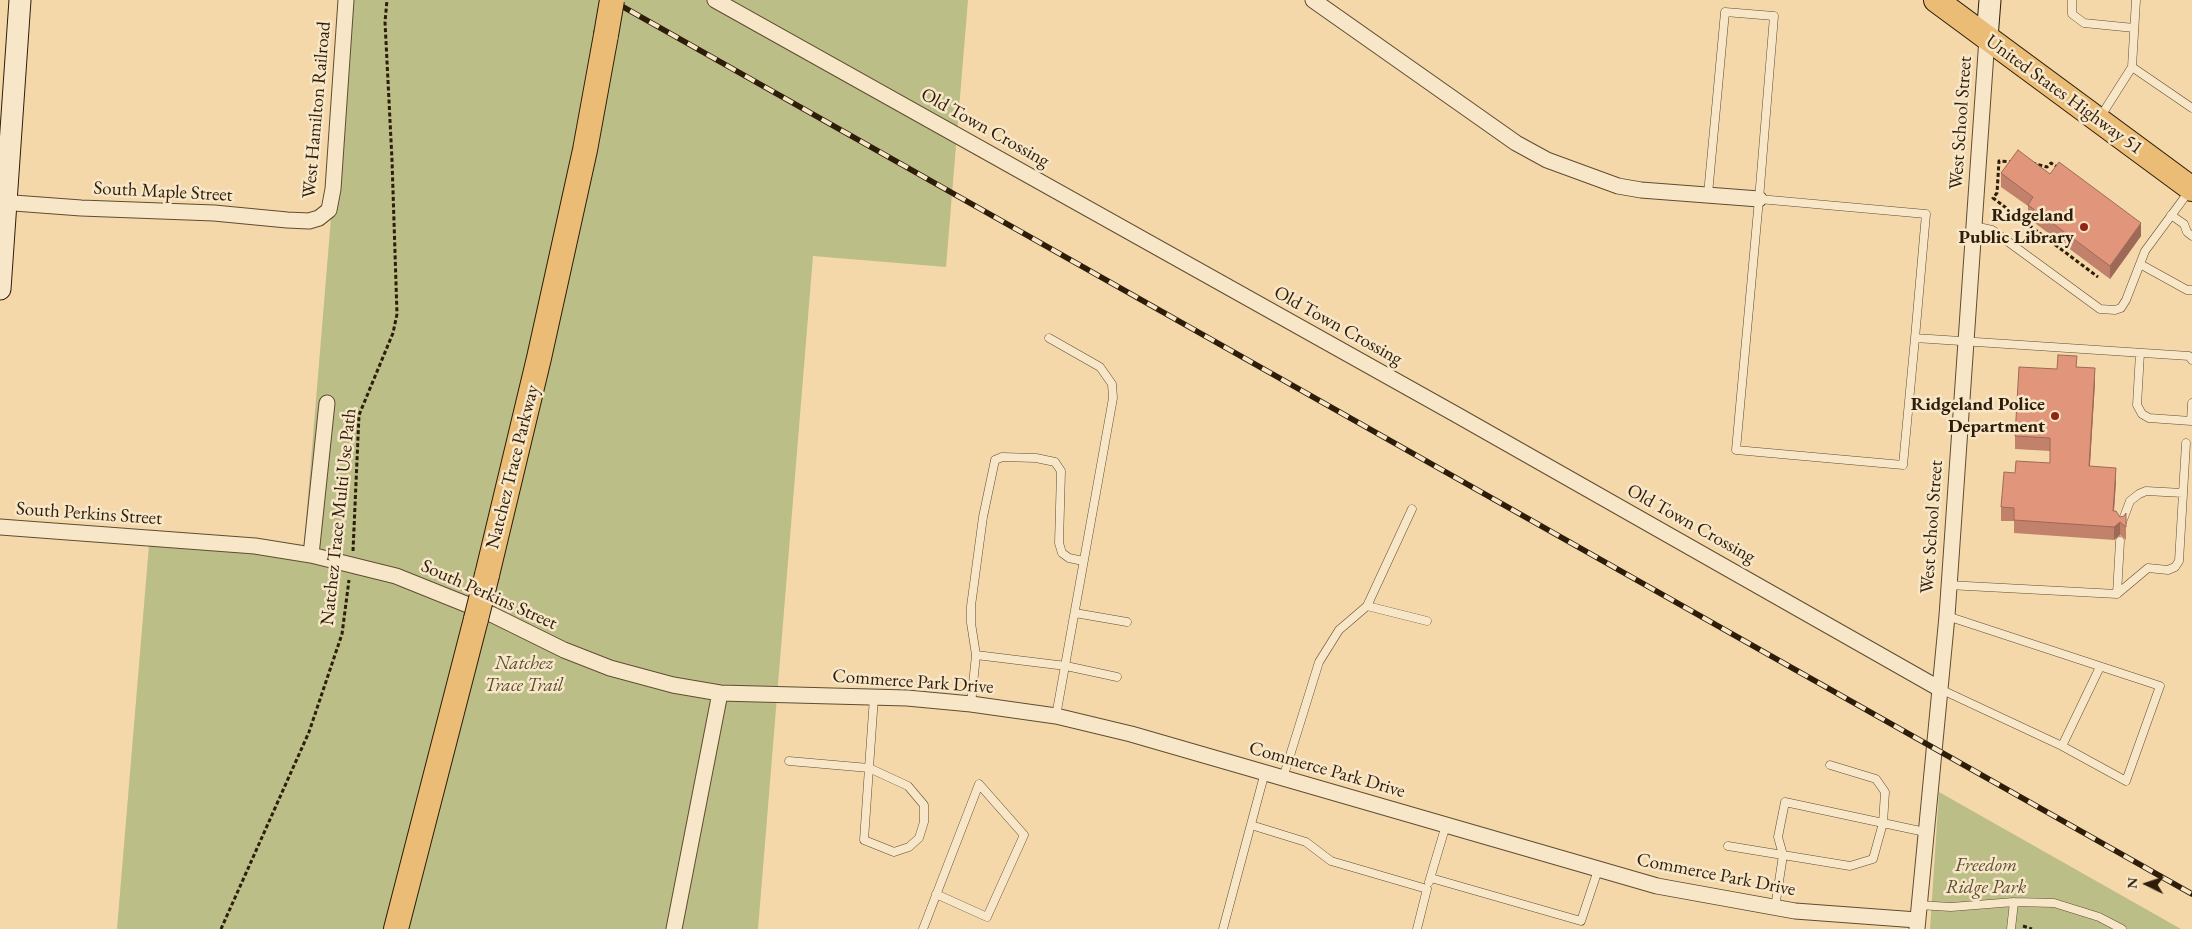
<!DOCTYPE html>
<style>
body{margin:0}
#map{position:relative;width:2192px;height:929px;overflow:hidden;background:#f4d8aa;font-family:"EB Garamond",serif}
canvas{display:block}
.north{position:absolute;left:2122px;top:859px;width:50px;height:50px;-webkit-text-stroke:4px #f8e6c8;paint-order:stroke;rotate:274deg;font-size:14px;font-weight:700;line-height:20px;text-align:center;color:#2d1d09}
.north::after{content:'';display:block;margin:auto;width:18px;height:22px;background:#2d1d09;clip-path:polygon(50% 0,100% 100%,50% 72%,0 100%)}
</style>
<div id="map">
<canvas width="2192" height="929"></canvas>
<div class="north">N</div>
</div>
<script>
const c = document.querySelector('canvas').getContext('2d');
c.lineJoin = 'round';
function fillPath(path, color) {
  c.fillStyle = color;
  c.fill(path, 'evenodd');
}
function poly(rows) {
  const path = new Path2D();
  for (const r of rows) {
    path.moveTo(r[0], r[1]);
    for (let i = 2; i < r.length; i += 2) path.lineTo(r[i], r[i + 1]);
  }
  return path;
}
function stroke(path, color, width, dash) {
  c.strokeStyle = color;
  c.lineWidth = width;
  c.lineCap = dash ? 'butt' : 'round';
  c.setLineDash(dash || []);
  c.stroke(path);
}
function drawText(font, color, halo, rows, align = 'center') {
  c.font = font + ' "EB Garamond",serif';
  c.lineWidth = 5;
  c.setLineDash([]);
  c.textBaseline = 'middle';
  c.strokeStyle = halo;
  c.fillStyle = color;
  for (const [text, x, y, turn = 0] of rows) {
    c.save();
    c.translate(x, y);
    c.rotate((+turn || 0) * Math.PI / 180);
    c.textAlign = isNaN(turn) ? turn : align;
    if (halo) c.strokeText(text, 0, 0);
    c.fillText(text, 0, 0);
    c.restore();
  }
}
const green = poly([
 [349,0,968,0,946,267,813,256,758,929,117,929,150,533,304,545],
 [1939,792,2181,929,1930,929]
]);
const path = poly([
 [2013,162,1999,161,1997,193,1993,198,2098,277],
 [2032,163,2047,167,2051,163,2059,168],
 [353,551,359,415,393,333,397,314,392,160,385,22,387,0],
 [2023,926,2032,929],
 [221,929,309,732,342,634,349,580]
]);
const lane = poly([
 [2072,0,2072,14,2084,23,2134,28],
 [2132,67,2192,108],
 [2099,119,2132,67,2136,0],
 [1708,194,1725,12,1774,16,1759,199],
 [2171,215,2184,224,2187,232,2192,236],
 [1974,226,1992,230,2100,309,2115,310,2121,308,2126,300,2145,251,2190,190],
 [2140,264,2187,290,2192,290],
 [1049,338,1100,367,1112,384,1113,398,1056,716],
 [1915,338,1903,465,1736,450,1759,199,1926,214,1915,338,2189,356,2192,360],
 [2140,353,2137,405,2142,414,2149,418,2191,421,2192,403],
 [2121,525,2130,501,2139,494,2146,491,2183,493],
 [1948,585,2117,594,2148,568,2168,570,2175,567,2179,561,2186,443],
 [2117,594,2120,541],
 [1367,606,1427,621],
 [1075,613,1127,622],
 [976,655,1066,666,1117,677],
 [1940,689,2062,746,2126,781,2160,686,1947,616],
 [971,704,976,655,971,623,971,606,983,517,995,460,1002,457,1036,458,1055,462,1061,471,1059,543,1062,553,1069,558,1083,561],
 [2062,746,2100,667],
 [789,761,869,768,908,786,924,805,924,822,919,838,909,847,894,852,864,840,869,768,874,697],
 [1283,778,1319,662,1339,630,1367,606,1412,509],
 [1251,825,1306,842,1331,861,1427,889,1417,929],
 [1728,846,1850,866,1873,859,1883,823,1885,792,1876,779,1830,765],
 [1431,878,1581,921,1598,870],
 [1429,882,1446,825],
 [1918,905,1951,907,2014,902,2054,903,2099,917,2122,929],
 [1775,908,1783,855,1778,837,1785,802,1925,832],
 [923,929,979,784,1024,835,987,917,936,894],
 [1223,929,1265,772],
 [2011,929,2014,902]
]);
const street = poly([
 [715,0,1457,415,1940,689],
 [1313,0,1516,143,1547,160,1618,186,1641,190,1759,199],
 [0,202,81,208,214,213,287,220,309,221,319,218,329,210,333,189,346,0],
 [0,527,255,546,311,555,396,576,493,615,564,650,610,668,673,685,720,693,907,698,971,704,1056,716,1131,734,1657,886,1795,911,1917,920],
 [311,555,327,403],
 [674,929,720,693],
 [1917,929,1947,616,1987,38]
]);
const secondary = poly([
 [1987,38,1990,0],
 [0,289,20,0]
]);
const primary = poly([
 [1936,0,2192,189],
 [487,575,539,358,585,150,606,35],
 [396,929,476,619]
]);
const rail = poly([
 [611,0,2192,894]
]);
const primaryBridge = poly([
 [606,35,612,0],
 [476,619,487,575]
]);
const wall = poly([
 [2001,173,2050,174,2141,236,2110,279,2028,218,2028,206,2001,187],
 [2077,367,2095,382,2090,466,2116,481,2114,511,2126,526,2126,540,2120,535,2114,540,2014,533,2014,521,2001,521,2001,507,2015,473,2050,463,2050,451,2015,449,2015,436,2057,369]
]);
const shadedWall = poly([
 [2141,223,2141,236,2110,279,2110,266],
 [2095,368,2095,382,2089,479,2089,466],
 [2116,468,2116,481,2113,524,2113,511],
 [2120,522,2120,535,2114,540,2114,527]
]);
const building = poly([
 [2018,150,2050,174,2059,162,2141,223,2110,266,2028,205,2033,197,2001,173,2018,150],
 [2058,355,2077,356,2076,367,2095,368,2089,466,2116,468,2113,511,2116,511,2120,517,2124,516,2126,513,2126,527,2120,522,2114,527,2014,520,2014,508,2001,507,2004,472,2015,473,2016,461,2050,463,2050,438,2015,436,2019,367,2057,369,2058,355]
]);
const markers = [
 [2084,227,5,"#8f2418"],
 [2055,416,5,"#8f2418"]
];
const streetNames = [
 ["United States Highway 51",2064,95,36],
 ["West Hamilton Railroad",317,110,-85],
 ["West School Street",1961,123,-86],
 ["Old Town Crossing",985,128,29],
 ["South Maple Street",163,192,3],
 ["Old Town Crossing",1338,326,29],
 ["Natchez Trace Parkway",513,467,-76],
 ["South Perkins Street",89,514,4],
 ["Natchez Trace Multi Use Path",339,517,-84],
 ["Old Town Crossing",1691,524,29],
 ["West School Street",1932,527,-86],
 ["South Perkins Street",489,595,24],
 ["Commerce Park Drive",913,682,4],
 ["Commerce Park Drive",1327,770,16],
 ["Commerce Park Drive",1716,875,11]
];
const poiNames = [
 ["Ridgeland",2074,216],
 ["Public Library",2074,238],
 ["Ridgeland Police",2045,405],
 ["Department",2045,427]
];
const parkNames = [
 ["Natchez",524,664],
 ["Trace Trail",524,686],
 ["Freedom",1986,866],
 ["Ridge Park",1986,888]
];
fillPath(green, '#bcbe88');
stroke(lane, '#5f4c31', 9);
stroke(street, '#5f4c31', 17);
stroke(secondary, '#2d1d09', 23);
stroke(primary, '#2d1d09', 26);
stroke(path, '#2d1d09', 3, [4, 2.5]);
stroke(lane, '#f8e6c8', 8);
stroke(street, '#f8e6c8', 15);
stroke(secondary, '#f8e6c8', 21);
stroke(primary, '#eabc75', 24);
stroke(rail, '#2d1d09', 5.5);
stroke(rail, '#f8e6c8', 4, [11]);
stroke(primaryBridge, '#2d1d09', 26, []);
stroke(primaryBridge, '#eabc75', 24);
fillPath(wall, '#c2816b');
fillPath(shadedWall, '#9e6957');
fillPath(building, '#e1967c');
stroke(building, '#9e6957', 1);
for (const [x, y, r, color] of markers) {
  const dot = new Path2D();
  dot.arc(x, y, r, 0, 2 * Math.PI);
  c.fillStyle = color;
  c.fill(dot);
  stroke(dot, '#f8e6c8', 2);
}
drawText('19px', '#2d1d09', '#f8e6c8', streetNames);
drawText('bold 19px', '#2d1d09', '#f8e6c8', poiNames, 'right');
drawText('italic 19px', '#584d2f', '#f8e6c8', parkNames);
</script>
